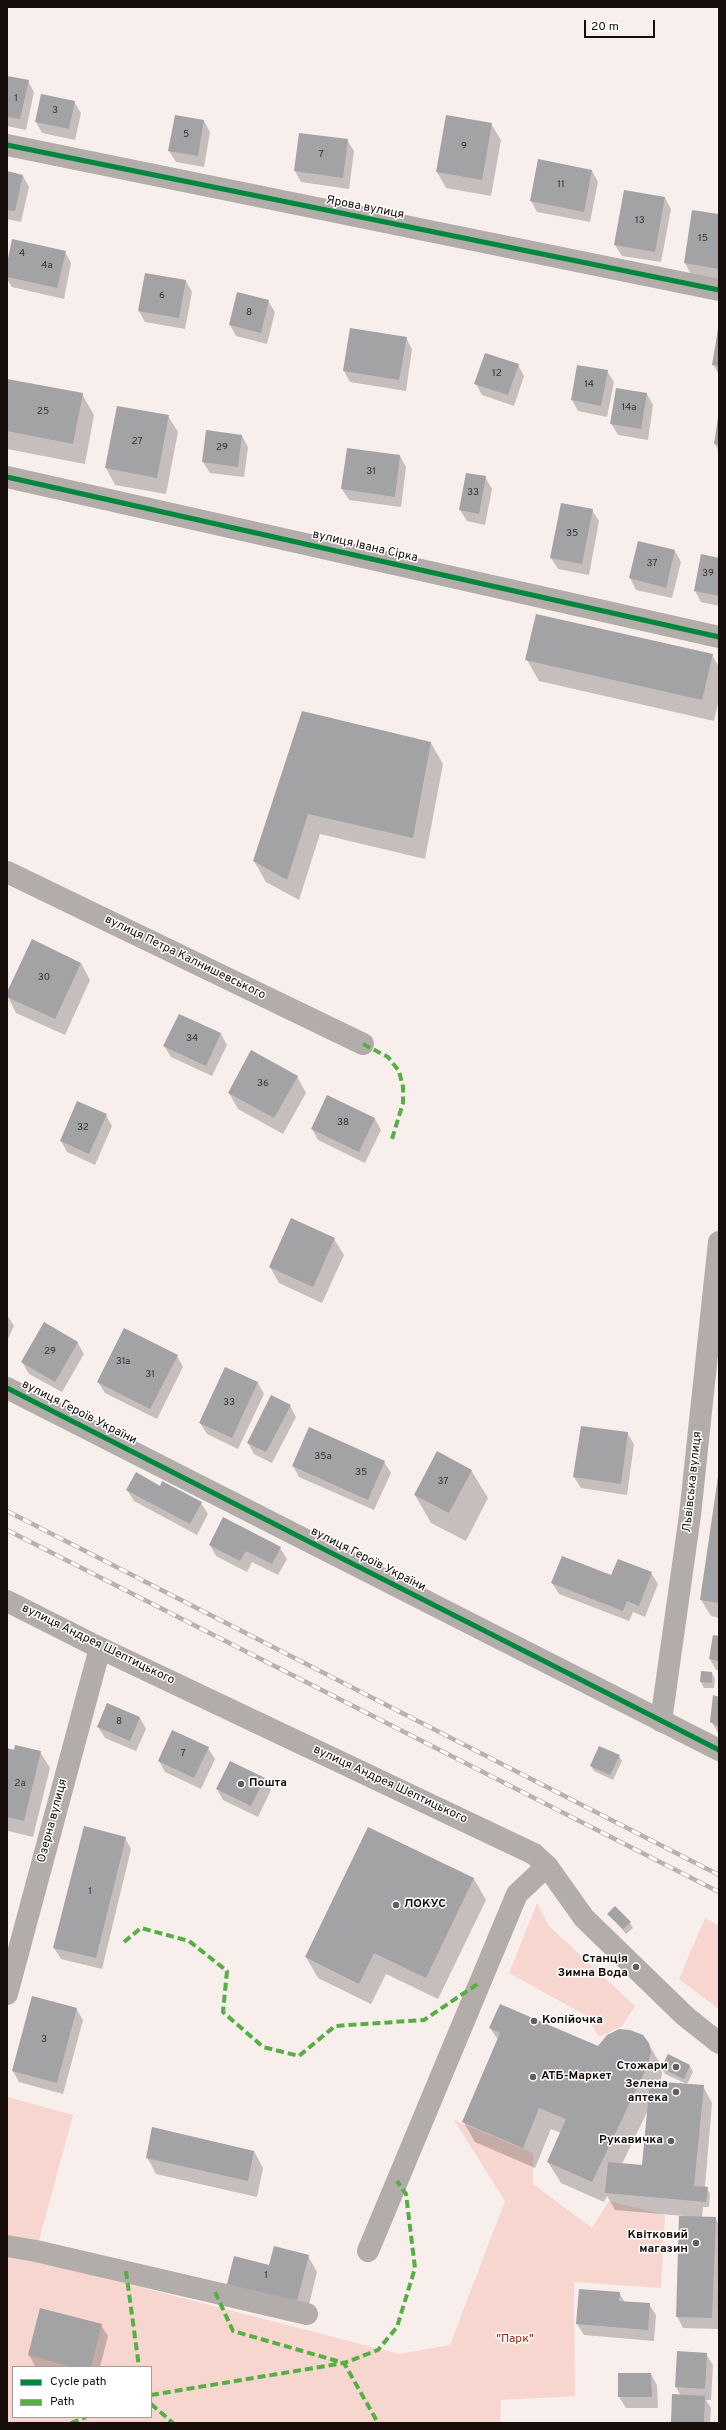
<!DOCTYPE html>
<meta charset="utf-8">
<style>
body{margin:0}
#map{position:relative;width:726px;height:2430px;overflow:hidden;background:#f8eeeb;font-family:Overpass,sans-serif}
canvas{display:block}
.frame{position:absolute;inset:0;border:8px solid #170d0b;pointer-events:none}
.legend{position:absolute;left:12px;top:2366px;width:140px;height:52px;box-sizing:border-box;background:#fff;border:1px solid #a29e9d;margin:0;padding:5px 7px;list-style:none;font-size:12px;color:#170d0b}
.legend li{display:flex;align-items:center;gap:8px;height:20px}
.legend b{width:20px;border:1px solid #a29e9d}
.scale{position:absolute;left:584px;top:20px;width:71px;height:18px;box-sizing:border-box;border:2px solid #170d0b;border-top:0;padding-left:5px;font-size:12px;line-height:14px;white-space:nowrap;color:#170d0b;-webkit-text-stroke:3px #fff;paint-order:stroke}
</style>
<div id="map">
<canvas width="726" height="2430"></canvas>
<div class="frame"></div>
<ul class="legend">
<li><b style="height:5px;background:#00873e"></b>Cycle path</li>
<li><b style="height:5px;background:#55b044"></b>Path</li>
</ul>
<div class="scale">20 m</div>
</div>
<script>
const c = document.querySelector('canvas').getContext('2d');
c.lineJoin = 'round';
function fillPath(path, color) {
  c.fillStyle = color;
  c.fill(path, 'evenodd');
}
function poly(rows) {
  const path = new Path2D();
  for (const r of rows) {
    path.moveTo(r[0], r[1]);
    for (let i = 2; i < r.length; i += 2) path.lineTo(r[i], r[i + 1]);
  }
  return path;
}
function stroke(path, color, width, dash) {
  c.strokeStyle = color;
  c.lineWidth = width;
  c.lineCap = dash ? 'butt' : 'round';
  c.setLineDash(dash || []);
  c.stroke(path);
}
function drawText(font, color, halo, rows, align = 'center') {
  c.font = font + ' Overpass,sans-serif';
  c.lineWidth = 3;
  c.setLineDash([]);
  c.textBaseline = 'middle';
  c.strokeStyle = halo;
  c.fillStyle = color;
  for (const [text, x, y, turn = 0] of rows) {
    c.save();
    c.translate(x, y);
    c.rotate((+turn || 0) * Math.PI / 180);
    c.textAlign = isNaN(turn) ? turn : align;
    if (halo) c.strokeText(text, 0, 0);
    c.fillText(text, 0, 0);
    c.restore();
  }
}
const green = poly([
 [537,1903,548,1925,635,2006,622,2026,599,2037,585,2015,509,1973],
 [705,1918,719,1926,719,2009,679,1979],
 [7,2097,73,2115,36,2251,7,2246],
 [454,2120,533,2153,533,2184,592,2228,609,2201,665,2215,661,2288,574,2282,575,2396,501,2400,500,2423,7,2423,7,2256,78,2271,399,2354,450,2345,505,2201],
 [13,2367,151,2367,151,2417,13,2417]
]);
const shadow = poly([
 [7,77,28,81,34,92,26,130,7,126],
 [74,102,81,113,75,140,42,133,36,122],
 [204,121,210,132,204,167,176,162,169,151],
 [491,124,501,140,491,196,446,188,437,172],
 [300,134,347,140,354,151,349,189,301,182,295,171],
 [592,171,598,182,590,222,537,212,531,201],
 [7,172,23,176,29,187,21,222,7,219],
 [665,198,671,209,661,262,622,256,615,245],
 [693,211,719,215,719,283,694,280,685,263],
 [65,252,71,263,64,299,12,287,7,279,7,268],
 [186,281,192,292,185,329,145,322,139,311],
 [268,301,275,312,267,344,236,336,230,325],
 [719,331,719,375,713,364],
 [406,338,412,349,406,391,350,382,344,371],
 [518,365,524,376,514,406,482,395,476,384],
 [607,371,614,382,607,417,578,411,572,400],
 [7,380,82,394,94,415,85,464,7,449],
 [647,394,653,405,648,440,618,435,611,423],
 [117,407,168,416,178,432,166,494,115,485,106,468],
 [719,419,719,451,715,444],
 [242,436,248,447,244,477,210,473,203,462],
 [400,456,406,467,401,507,349,500,342,489],
 [485,477,492,489,485,525,467,521,460,510],
 [592,510,599,521,589,575,558,569,551,558],
 [638,542,675,551,681,562,672,598,636,590,630,578],
 [719,559,719,606,701,602,695,591],
 [712,655,719,667,719,699,714,721,539,681,527,660],
 [303,712,431,743,443,764,425,859,320,834,299,900,266,882,254,861],
 [81,963,90,980,65,1035,16,1013,7,995],
 [179,1015,221,1034,227,1045,212,1076,171,1057,164,1046],
 [297,1076,306,1093,283,1134,238,1109,229,1093],
 [328,1096,375,1119,381,1130,365,1163,318,1140,312,1128],
 [106,1115,112,1126,95,1165,67,1152,61,1141],
 [334,1239,344,1255,322,1303,279,1283,270,1267],
 [7,1315,14,1326,7,1341],
 [77,1342,84,1354,62,1392,29,1374,22,1362],
 [177,1356,183,1367,157,1419,105,1393,98,1382],
 [226,1369,258,1383,264,1394,238,1449,207,1434,200,1423],
 [290,1406,296,1417,272,1463,254,1454,248,1443],
 [627,1433,634,1444,627,1495,581,1488,574,1477],
 [384,1462,391,1473,374,1510,299,1477,293,1466],
 [471,1470,488,1498,466,1541,431,1523,415,1495],
 [719,1478,719,1618,711,1616,701,1600],
 [127,1490,201,1503,208,1514,197,1535,134,1501],
 [210,1545,280,1548,287,1559,278,1575,252,1562,247,1572,216,1556],
 [651,1573,658,1584,645,1617,633,1612,629,1621,559,1594,552,1583],
 [719,1637,719,1670,716,1670,710,1659],
 [702,1672,712,1673,715,1679,714,1688,704,1688,701,1682],
 [719,1698,719,1734,711,1721],
 [140,1718,146,1729,136,1751,105,1738,98,1727],
 [208,1748,215,1759,201,1789,165,1772,159,1761],
 [7,1749,40,1752,50,1768,33,1837,8,1831,7,1828],
 [619,1756,622,1761,613,1780,594,1771,591,1766],
 [264,1779,271,1790,258,1817,223,1800,217,1789],
 [368,1828,474,1879,486,1900,438,1999,386,1974,371,2004,318,1978,306,1957],
 [125,1838,131,1849,102,1969,61,1959,54,1948],
 [609,1914,630,1923,633,1928,626,1934],
 [33,1997,76,2008,83,2020,63,2094,19,2082,13,2071],
 [490,2028,598,2047,648,2043,661,2065,662,2074,660,2083,703,2086,712,2103,705,2187,710,2193,709,2207,703,2207,702,2218,715,2218,719,2225,718,2329,683,2328,677,2316,685,2216,615,2210,607,2196,604,2202,561,2183,548,2162,561,2133,551,2129,535,2168,475,2142,463,2121,498,2040],
 [648,2110,643,2166,622,2164],
 [668,2056,690,2066,693,2072,687,2084,665,2074,662,2068],
 [254,2151,263,2168,257,2197,156,2174,147,2157],
 [308,2256,317,2272,305,2321,270,2266],
 [580,2290,619,2293,625,2302,649,2304,656,2315,654,2341,584,2335,577,2324],
 [41,2309,101,2325,108,2336,100,2367,35,2366,29,2355],
 [678,2352,706,2354,713,2365,711,2400,706,2400,711,2408,710,2423,672,2423,681,2396,676,2387],
 [651,2374,657,2385,658,2408,626,2408,619,2397]
]);
const building = poly([
 [7,76,29,80,20,119,7,117],
 [41,94,75,101,69,129,35,122],
 [175,115,204,120,198,156,168,151],
 [446,115,492,123,482,180,436,172],
 [299,133,348,139,343,178,294,171],
 [538,159,592,170,584,212,530,201],
 [7,171,23,175,15,211,7,210],
 [624,190,665,197,655,252,614,245],
 [692,210,719,214,719,269,684,263],
 [12,239,66,251,57,288,7,277,7,263],
 [145,273,186,280,179,318,138,311],
 [237,292,269,300,261,333,229,325],
 [350,328,407,337,399,380,343,371],
 [718,329,719,329,719,366,712,365],
 [485,353,519,364,508,395,474,384],
 [577,365,608,370,601,406,571,400],
 [7,379,83,393,73,444,7,431],
 [616,388,647,393,641,429,610,424],
 [117,406,169,415,157,478,105,468],
 [718,418,719,418,719,445,714,444],
 [206,430,242,435,238,467,202,462],
 [347,448,400,455,395,497,341,489],
 [466,473,486,476,479,514,459,510],
 [561,503,593,509,582,564,550,558],
 [638,541,675,550,666,588,629,578],
 [701,554,719,558,719,596,694,591],
 [536,614,713,654,702,700,525,660],
 [302,711,431,742,413,838,308,814,287,880,253,861],
 [32,939,81,963,55,1019,7,997,7,992],
 [179,1014,221,1033,206,1066,163,1046],
 [251,1050,298,1076,274,1118,228,1093],
 [327,1095,375,1118,359,1152,311,1129],
 [77,1101,107,1114,89,1154,60,1141],
 [291,1218,335,1238,313,1287,269,1267],
 [44,1322,78,1342,55,1382,21,1362],
 [124,1328,178,1355,150,1409,97,1382],
 [225,1367,258,1382,232,1438,199,1423],
 [271,1395,291,1405,266,1452,247,1443],
 [581,1426,628,1432,621,1484,573,1477],
 [309,1427,385,1461,368,1500,292,1466],
 [437,1451,472,1470,449,1513,414,1495],
 [136,1472,160,1486,162,1481,202,1502,190,1524,126,1490],
 [718,1477,719,1477,719,1603,700,1600],
 [223,1517,281,1547,272,1564,246,1551,240,1561,209,1545],
 [562,1556,611,1575,618,1559,652,1572,639,1606,627,1601,623,1611,551,1583],
 [713,1635,719,1636,719,1661,709,1659],
 [701,1671,712,1672,712,1683,700,1682],
 [713,1695,719,1697,719,1727,710,1722],
 [107,1703,140,1717,130,1741,97,1727],
 [172,1730,209,1747,194,1778,158,1761],
 [15,1745,41,1751,24,1821,7,1817,7,1748,14,1750],
 [599,1746,620,1755,610,1775,590,1766],
 [230,1761,265,1778,251,1806,216,1789],
 [84,1826,126,1837,96,1958,53,1948],
 [368,1827,474,1878,426,1978,374,1953,359,1984,305,1957],
 [615,1906,631,1922,623,1929,607,1914],
 [32,1996,77,2008,57,2083,12,2071],
 [500,2004,598,2046,607,2035,619,2029,630,2030,643,2035,649,2043,651,2052,648,2065,592,2182,547,2162,566,2119,539,2108,523,2148,462,2122,500,2033,489,2028],
 [668,2054,690,2065,684,2079,661,2068],
 [650,2081,704,2085,694,2186,708,2187,706,2202,605,2193,608,2162,642,2165],
 [152,2127,254,2151,248,2181,146,2158],
 [679,2216,716,2217,712,2318,676,2317],
 [274,2246,309,2255,296,2305,226,2288,234,2256,269,2265],
 [579,2289,620,2292,619,2301,650,2303,648,2330,576,2324],
 [40,2308,102,2324,91,2367,73,2367,28,2355],
 [677,2351,707,2353,705,2389,675,2387],
 [618,2373,651,2373,652,2397,618,2397],
 [672,2394,705,2396,704,2423,671,2423]
]);
const street = poly([
 [7,145,719,290],
 [7,872,363,1044],
 [661,1721,690,1515,719,1242],
 [7,1994,100,1648],
 [7,2246,36,2251,307,2314],
 [368,2251,517,1894,547,1866]
]);
const secondary = poly([
 [7,477,719,637],
 [7,1388,719,1750],
 [7,1601,100,1648,534,1854,547,1866,584,1918,685,2016,719,2043]
]);
const rail = poly([
 [7,1511,719,1875],
 [7,1530,719,1892]
]);
const quiet = poly([
 [363,1044,388,1057,399,1071,403,1087,403,1103,392,1139],
 [124,1942,141,1928,189,1941,227,1971,223,2012,263,2047,299,2056,335,2026,424,2020,479,1983],
 [126,2271,139,2367],
 [215,2292,233,2331,344,2363,378,2423],
 [151,2395,344,2363,378,2350,397,2327,415,2268,406,2194,397,2181],
 [151,2404,173,2423],
 [71,2423,86,2417]
]);
const cycleway = poly([
 [7,145,719,290],
 [7,477,719,637],
 [7,1388,719,1750]
]);
const markers = [
 [241,1784,4,"#665c59"],
 [396,1905,4,"#665c59"],
 [636,1967,4,"#665c59"],
 [534,2021,4,"#665c59"],
 [676,2067,4,"#665c59"],
 [533,2077,4,"#665c59"],
 [676,2092,4,"#665c59"],
 [671,2141,4,"#665c59"],
 [696,2243,4,"#665c59"]
];
const numberNames = [
 ["1",16,99],
 ["3",55,111],
 ["5",186,135],
 ["9",464,147],
 ["7",321,155],
 ["11",561,185],
 ["13",640,221],
 ["15",703,239],
 ["4",22,254],
 ["4а",47,266],
 ["6",162,296],
 ["8",249,313],
 ["12",497,374],
 ["14",589,385],
 ["14а",629,408],
 ["25",43,412],
 ["27",137,442],
 ["29",222,448],
 ["31",371,472],
 ["33",473,493],
 ["35",572,534],
 ["37",652,564],
 ["39",708,574],
 ["30",44,978],
 ["34",192,1039],
 ["36",263,1084],
 ["38",343,1123],
 ["32",83,1128],
 ["29",50,1352],
 ["31а",123,1362],
 ["31",150,1375],
 ["33",229,1403],
 ["35а",323,1457],
 ["35",361,1473],
 ["37",443,1482],
 ["8",119,1722],
 ["7",183,1754],
 ["2а",20,1784],
 ["1",90,1892],
 ["3",44,2040],
 ["1",266,2276]
];
const streetNames = [
 ["Ярова вулиця",365,208,11],
 ["вулиця Івана Сірка",365,547,13],
 ["вулиця Петра Калнишевського",185,958,26],
 ["вулиця Героїв України",79,1413,27],
 ["Львівська вулиця",693,1482,-84],
 ["вулиця Героїв України",368,1560,27],
 ["вулиця Андрея Шептицького",98,1645,26],
 ["вулиця Андрея Шептицького",390,1785,25],
 ["Озерна вулиця",53,1821,-75]
];
const poiNames = [
 ["Пошта",249,1784,"left"],
 ["ЛОКУС",404,1905,"left"],
 ["Станція",628,1960],
 ["Зимна Вода",628,1974],
 ["Копійочка",542,2021,"left"],
 ["Стожари",668,2067],
 ["АТБ-Маркет",541,2077,"left"],
 ["Зелена",668,2085],
 ["аптека",668,2099],
 ["Рукавичка",663,2141],
 ["Квітковий",688,2236],
 ["магазин",688,2250]
];
const parkNames = [
 ["\"Парк\"",515,2340]
];
fillPath(green, '#f7d6cf');
fillPath(shadow, '#0003');
fillPath(building, '#a3a2a4');
stroke(street, '#b2adaa', 22);
stroke(secondary, '#b2acaa', 22);
stroke(rail, '#b8b2af', 4.5);
stroke(rail, '#fff', 3, [9]);
stroke(quiet, '#55b044', 4, [8, 4]);
stroke(cycleway, '#00873e', 5);
for (const [x, y, r, color] of markers) {
  const dot = new Path2D();
  dot.arc(x, y, r, 0, 2 * Math.PI);
  c.fillStyle = color;
  c.fill(dot);
  stroke(dot, '#fff', 1.5);
}
drawText('10px', '#3a3231', null, numberNames);
drawText('12px', '#170d0b', '#fff', streetNames);
drawText('bold 12px', '#170d0b', '#fff', poiNames, 'right');
drawText('12px', '#9a2411', '#fff', parkNames);
</script>
